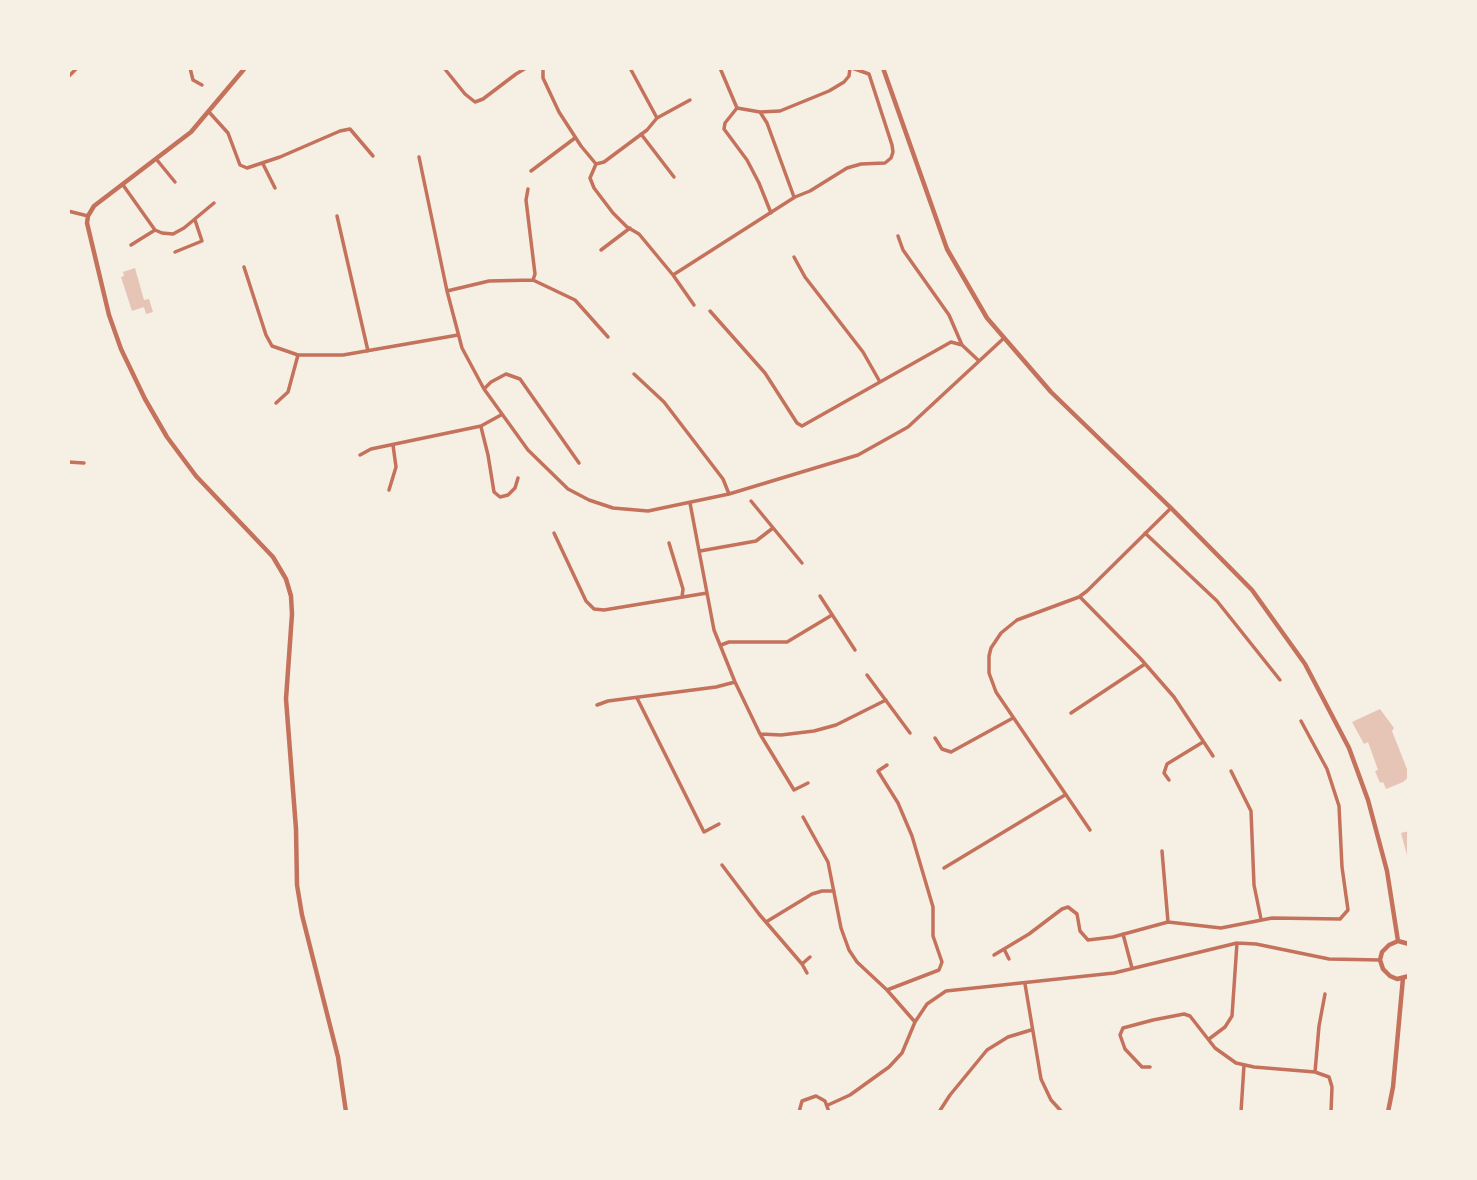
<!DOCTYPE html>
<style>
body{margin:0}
#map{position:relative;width:1477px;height:1180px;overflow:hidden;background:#f6efe4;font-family:"Roboto Serif",serif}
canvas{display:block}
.frame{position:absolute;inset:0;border:70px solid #f6efe4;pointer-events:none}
</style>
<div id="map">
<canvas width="1477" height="1180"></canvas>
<div class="frame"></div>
</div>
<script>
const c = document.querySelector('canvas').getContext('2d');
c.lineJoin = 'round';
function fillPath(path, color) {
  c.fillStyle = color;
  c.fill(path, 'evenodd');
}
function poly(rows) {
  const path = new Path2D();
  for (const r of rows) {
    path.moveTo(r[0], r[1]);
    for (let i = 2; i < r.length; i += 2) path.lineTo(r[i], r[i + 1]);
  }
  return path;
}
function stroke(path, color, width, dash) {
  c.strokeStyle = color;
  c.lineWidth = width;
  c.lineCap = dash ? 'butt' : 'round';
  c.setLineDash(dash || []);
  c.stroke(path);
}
const building = poly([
 [135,268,144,300,149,299,153,312,146,314,144,307,132,311,121,277,124,276,123,272],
 [1380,709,1394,728,1392,731,1409,774,1409,777,1403,782,1386,789,1383,782,1380,783,1375,771,1378,770,1368,742,1364,744,1352,722],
 [1409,831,1409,859,1408,859,1401,833]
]);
const minor = poly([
 [190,68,193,80,202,85],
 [444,68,465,94,475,102,483,99,516,74,526,68],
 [543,68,543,78,559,112,581,146,596,164,590,178,594,188,613,213,627,227,639,234,673,275,694,305],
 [630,68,657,118],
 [720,68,737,108,760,112,767,123,794,197],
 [68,77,77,68],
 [737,108,725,123,724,129,747,160,759,183,771,213],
 [209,112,228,133,240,165,247,168,280,157,340,131,350,129,373,156],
 [760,112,780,111,829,91,844,82,849,76,850,68],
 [641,134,674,177],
 [419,157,447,291],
 [157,160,175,182],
 [263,164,275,188],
 [596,164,604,162,647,130,657,118,690,100],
 [531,171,575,138],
 [123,185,155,230,162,233,173,234,184,228,214,203],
 [528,189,526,200,535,274,533,280],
 [68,211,88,216],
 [337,216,368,351],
 [898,236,903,250,949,315,962,345],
 [131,245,155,230],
 [601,250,630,228],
 [175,252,202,241,195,220],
 [794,257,805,277,863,352,880,382],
 [244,267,266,335,272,346,298,355,343,355,458,335],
 [673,275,795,197,810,191,847,168,861,164,885,163,891,158,893,152,892,145,869,74,852,68],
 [710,311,765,373,797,423,802,426,951,342,962,345,978,360],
 [634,374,664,402,723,479,729,494],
 [484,389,528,450,568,489,589,500,613,508,648,511,729,494,858,455,908,427,1004,338],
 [276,403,288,392,298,355],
 [481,427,488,455,494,492,500,497,508,495,515,488,518,478],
 [360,455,371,449,481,426,501,415],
 [68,462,84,463],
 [579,463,520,379,506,374,491,382,484,389,462,348,447,291,489,281,533,280,575,300,608,337],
 [389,490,396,467,393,445],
 [751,501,802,563],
 [690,503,714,630,735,682,760,734,794,790,808,783],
 [554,533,586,601,594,609,604,610,707,593],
 [1145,533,1217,601,1280,680],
 [669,543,683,589,682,597],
 [700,551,756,541,773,528],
 [820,596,855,650],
 [1080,597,1140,658,1174,697,1213,756],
 [721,645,729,642,787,642,832,615],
 [867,675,910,733],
 [637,698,704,832,719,824],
 [597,705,608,701,716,687,735,682],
 [1071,713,1145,664],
 [760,734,781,735,814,731,836,725,886,700],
 [935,738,942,749,951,752,1013,718],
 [887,765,878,771,898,803,912,836,933,907,933,936,942,962,939,970,887,990],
 [1231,771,1251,811,1254,885,1261,919],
 [1169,780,1164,773,1167,764,1203,742],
 [803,817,828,862,841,928,849,950,857,962,887,990,915,1022],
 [1090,830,996,692,989,673,989,656,991,648,1001,633,1017,620,1079,597,1087,591,1171,508],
 [1162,851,1168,922],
 [722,865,759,914,802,964,807,973],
 [944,868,1065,795],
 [766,922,812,894,822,891,834,891],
 [1123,934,1132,968],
 [1004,949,1009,959],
 [994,955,1029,934,1062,909,1068,907,1077,914,1080,931,1088,940,1113,937,1168,922,1221,928,1272,918,1340,919,1348,910,1342,867,1339,806,1327,769,1301,721],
 [802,964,810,957],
 [1025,984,1041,1079,1051,1100,1062,1112],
 [1209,1039,1225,1027,1232,1016,1237,943],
 [1150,1067,1142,1067,1125,1049,1120,1035,1123,1028,1153,1020,1184,1014,1190,1016,1215,1048,1236,1063,1254,1067,1315,1072,1329,1077,1332,1087,1331,1112],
 [1315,1072,1319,1026,1325,994],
 [828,1105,850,1095,889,1067,902,1053,915,1022,927,1004,946,991,1114,973,1237,943,1256,944,1329,959,1380,960],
 [799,1112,802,1101,816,1096,825,1101,829,1112],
 [939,1112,950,1095,987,1050,1008,1037,1031,1030],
 [1241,1112,1244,1065]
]);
const tertiary = poly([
 [245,68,191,132,94,206,88,216,87,223,109,315,121,349,145,399,167,437,196,476,273,557,286,579,291,596,292,614,286,699,296,829,297,885,302,915,338,1057,346,1112],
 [883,68,947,249,987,318,1051,392,1171,508,1252,590,1305,664,1349,748,1368,800,1387,871,1398,941],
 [1409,944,1398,941,1389,945,1382,952,1380,960,1383,969,1390,976,1397,979,1409,976],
 [1388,1112,1393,1087,1403,978]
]);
fillPath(building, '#e6c5b7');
stroke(minor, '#c5725c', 3.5);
stroke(tertiary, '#c5725c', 4.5);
</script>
